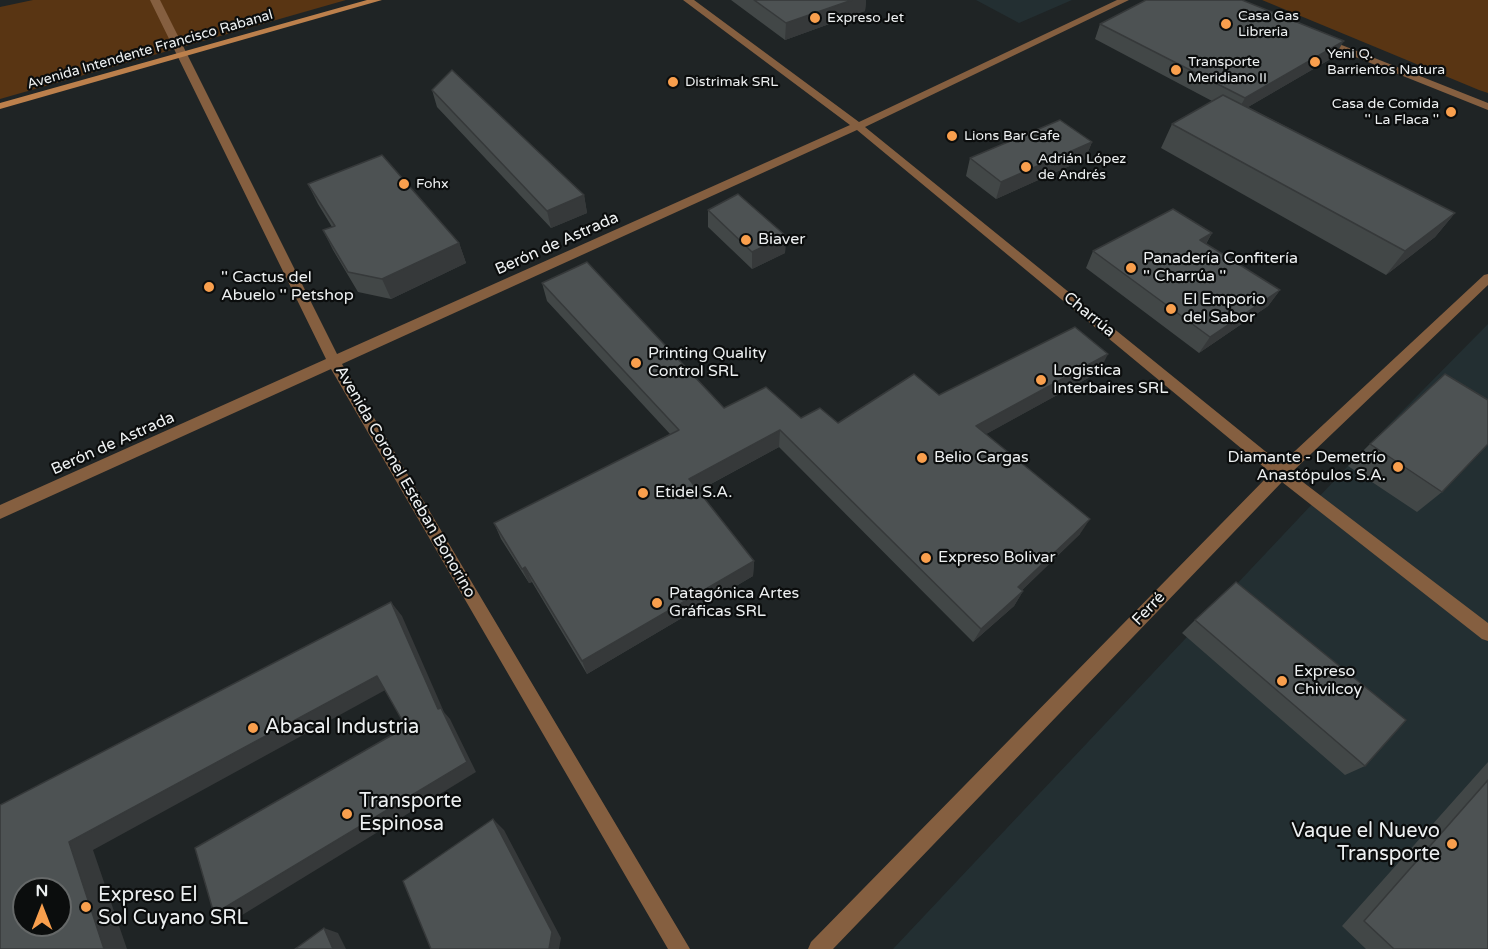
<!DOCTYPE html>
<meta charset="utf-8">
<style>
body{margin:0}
#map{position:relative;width:1488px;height:949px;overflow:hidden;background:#1f2425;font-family:"Varela Round",sans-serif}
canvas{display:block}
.north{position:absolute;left:12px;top:877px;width:60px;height:60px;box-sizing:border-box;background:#0b0d0d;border:2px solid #656868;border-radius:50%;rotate:0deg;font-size:16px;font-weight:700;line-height:24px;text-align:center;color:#edf0f1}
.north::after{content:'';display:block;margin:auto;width:21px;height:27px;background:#f99f4d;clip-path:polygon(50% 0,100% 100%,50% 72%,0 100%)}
</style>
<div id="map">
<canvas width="1488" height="949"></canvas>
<div class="north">N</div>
</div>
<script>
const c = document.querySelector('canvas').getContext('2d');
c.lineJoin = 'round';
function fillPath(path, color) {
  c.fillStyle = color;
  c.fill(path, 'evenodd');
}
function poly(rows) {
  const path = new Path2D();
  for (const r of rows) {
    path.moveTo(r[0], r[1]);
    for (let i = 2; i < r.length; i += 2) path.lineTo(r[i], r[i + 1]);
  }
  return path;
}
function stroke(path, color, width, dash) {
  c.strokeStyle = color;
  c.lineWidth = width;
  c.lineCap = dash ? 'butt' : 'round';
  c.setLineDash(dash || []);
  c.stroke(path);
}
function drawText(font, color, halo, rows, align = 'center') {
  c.font = font + ' "Varela Round",sans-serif';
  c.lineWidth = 4.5;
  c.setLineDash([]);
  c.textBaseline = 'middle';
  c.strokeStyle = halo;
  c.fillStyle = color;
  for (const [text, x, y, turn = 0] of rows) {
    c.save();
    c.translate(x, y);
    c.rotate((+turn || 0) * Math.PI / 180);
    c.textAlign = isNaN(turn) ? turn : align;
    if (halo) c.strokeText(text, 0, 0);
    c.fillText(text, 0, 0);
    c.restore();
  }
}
const built = poly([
 [976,0,1072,0,1019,23],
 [1488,324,1488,949,893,949,1348,466]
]);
const green = poly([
 [33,0,346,0,0,99,0,7],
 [1262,0,1488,0,1488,93,1479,90]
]);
const street = poly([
 [150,0,160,0,337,354,850,125,683,0,694,0,859,122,1117,0,1129,0,865,127,1281,464,1484,275,1488,274,1488,285,1291,473,1488,623,1488,641,1482,639,1282,482,833,949,808,949,811,942,1271,473,857,130,342,364,690,949,668,949,331,369,0,519,0,505,326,359,150,0],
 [1318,38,1324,38,1488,103,1488,110,1318,42,1318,38]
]);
const secondary = poly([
 [367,0,382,0,0,109,0,103,367,0]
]);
const wall = poly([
 [731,0,866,0,865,11,785,40],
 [1100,24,1334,57,1248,107,1455,213,1435,237,1386,275,1161,148,1172,124,1212,101,1095,39],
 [432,90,584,195,587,213,551,228,437,107],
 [1092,142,1085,159,996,199,966,176,970,158],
 [308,184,459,243,466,263,391,299,358,292,333,250,323,230,332,227,318,204],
 [708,210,786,236,785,253,752,269,708,227],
 [1212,233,1206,244,1280,290,1268,306,1199,353,1086,268,1093,251],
 [542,283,724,408,838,423,939,395,1099,372,986,434,1080,534,1022,590,1023,591,1014,606,973,642,779,447,698,491,754,561,753,576,587,674,532,582,529,583,501,539,494,523,670,434,547,301],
 [1370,444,1442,492,1417,512,1348,466],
 [1195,620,1365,766,1345,775,1182,633],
 [1488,762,1488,949,1366,949,1342,926]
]);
const shadedWall = poly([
 [852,0,866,0,865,11,785,40,786,23],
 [1344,41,1334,57,1236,114,1245,98],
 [1092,142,1085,159,996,199,1001,182],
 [584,195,587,213,551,228,547,211],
 [1455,213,1435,237,1386,275,1405,251],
 [1212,233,1202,250,1200,240],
 [786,236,785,253,752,269,752,252],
 [459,243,466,263,391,299,382,279],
 [1280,290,1268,306,1199,353,1210,337],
 [1108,354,1099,372,970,443,976,426],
 [780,430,779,447,690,495,689,479],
 [1090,519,1080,534,1010,602,1018,587],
 [754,561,753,576,587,674,582,661],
 [525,567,532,582,529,583,522,569],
 [1023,591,1014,606,973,642,981,629],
 [391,602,402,616,444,712,450,719,476,772,234,920,214,914,438,709],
 [377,676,389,688,93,850,127,949,104,949,69,842],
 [493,819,504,830,561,938,559,949,549,949],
 [324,928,338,933,346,949,333,949]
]);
const building = poly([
 [754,0,852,0,786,23,754,0],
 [1146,0,1242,0,1344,41,1245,98,1100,24,1146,0],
 [452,70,584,195,547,211,432,90,452,70],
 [1223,95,1455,213,1405,251,1172,124,1223,95],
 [1060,120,1092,142,1001,182,970,158,1060,120],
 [382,155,459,243,382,279,348,272,323,230,335,226,308,184,382,155],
 [738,194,786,236,752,252,708,210,738,194],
 [1173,209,1212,233,1200,240,1280,290,1210,337,1093,251,1173,209],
 [587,262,724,408,766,387,801,418,820,408,838,423,914,374,939,395,1075,327,1108,354,976,426,1090,519,1018,587,1023,591,981,629,780,430,689,479,754,561,582,661,525,567,522,569,494,523,679,430,542,283,587,262],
 [1445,374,1488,400,1488,444,1442,492,1370,444,1445,374],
 [1236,582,1406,720,1365,766,1195,620,1236,582],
 [391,602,438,709,441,708,467,762,214,914,195,848,406,727,377,676,69,842,104,949,0,949,0,805,391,602],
 [24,889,60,889,60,925,24,925,24,889],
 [1488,780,1488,949,1394,949,1364,921,1488,780],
 [493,819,552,932,549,949,431,949,403,881,493,819],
 [324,928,333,949,295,949,324,928]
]);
const markers = [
 [815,18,6,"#f99f4d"],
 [1226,24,6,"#f99f4d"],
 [1315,62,6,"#f99f4d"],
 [1176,70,6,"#f99f4d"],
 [673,82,6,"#f99f4d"],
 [1451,112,6,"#f99f4d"],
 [952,136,6,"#f99f4d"],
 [1026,167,6,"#f99f4d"],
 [404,184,6,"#f99f4d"],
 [746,240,6,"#f99f4d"],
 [1131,268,6,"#f99f4d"],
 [209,287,6,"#f99f4d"],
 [1171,309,6,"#f99f4d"],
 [636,363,6,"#f99f4d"],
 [1041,380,6,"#f99f4d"],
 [922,458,6,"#f99f4d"],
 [1398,467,6,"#f99f4d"],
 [643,493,6,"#f99f4d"],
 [926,558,6,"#f99f4d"],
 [657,603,6,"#f99f4d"],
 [1282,681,6,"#f99f4d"],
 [253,728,6,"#f99f4d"],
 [347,814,6,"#f99f4d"],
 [1452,844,6,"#f99f4d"],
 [86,907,6,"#f99f4d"]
];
const farPoinames = [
 ["Casa Gas",1238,16],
 ["Libreria",1238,32],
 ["Expreso Jet",827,18],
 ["Yeni Q.",1327,54],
 ["Barrientos Natura",1327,70],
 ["Transporte",1188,62],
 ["Meridiano II",1188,78],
 ["Distrimak SRL",685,82],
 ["Casa de Comida",1439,104,"right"],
 ["'' La Flaca ''",1439,120,"right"],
 ["Lions Bar Cafe",964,136],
 ["Adrián López",1038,159],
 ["de Andrés",1038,175],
 ["Fohx",416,184]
];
const farStreetnames = [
 ["Avenida Intendente Francisco Rabanal",150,50,-16]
];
const poiNames = [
 ["Biaver",758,240],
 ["Panadería Confitería",1143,259],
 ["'' Charrúa ''",1143,277],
 ["'' Cactus del",221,278],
 ["Abuelo '' Petshop",221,296],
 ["El Emporio",1183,300],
 ["del Sabor",1183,318],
 ["Printing Quality",648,354],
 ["Control SRL",648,372],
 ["Logistica",1053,371],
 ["Interbaires SRL",1053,389],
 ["Belio Cargas",934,458],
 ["Diamante - Demetrío",1386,458,"right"],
 ["Anastópulos S.A.",1386,476,"right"],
 ["Etidel S.A.",655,493],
 ["Expreso Bolivar",938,558],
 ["Patagónica Artes",669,594],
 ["Gráficas SRL",669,612],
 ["Expreso",1294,672],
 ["Chivilcoy",1294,690]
];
const streetNames = [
 ["Berón de Astrada",557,244,-24],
 ["Charrúa",1089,315,39],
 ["Berón de Astrada",113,444,-24],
 ["Avenida Coronel Esteban Bonorino",405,482,60],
 ["Ferré",1149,609,-46]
];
const nearPoinames = [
 ["Abacal Industria",265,728],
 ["Transporte",359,802],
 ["Espinosa",359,825],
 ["Vaque el Nuevo",1440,832,"right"],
 ["Transporte",1440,855,"right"],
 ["Expreso El",98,896],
 ["Sol Cuyano SRL",98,919]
];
fillPath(built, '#232f32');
fillPath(green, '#593513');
fillPath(street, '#855f40');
fillPath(secondary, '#bc804c');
fillPath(wall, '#424747');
fillPath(shadedWall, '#36393a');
fillPath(building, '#4d5253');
stroke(building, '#36393a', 1.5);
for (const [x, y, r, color] of markers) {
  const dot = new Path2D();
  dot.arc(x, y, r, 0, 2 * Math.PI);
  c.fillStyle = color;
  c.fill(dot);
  stroke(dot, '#0b0d0d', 2);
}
drawText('14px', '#edf0f1', '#0b0d0d', farPoinames, 'left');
drawText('14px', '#edf0f1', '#0b0d0d', farStreetnames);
drawText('16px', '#edf0f1', '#0b0d0d', poiNames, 'left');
drawText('16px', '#edf0f1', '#0b0d0d', streetNames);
drawText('20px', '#edf0f1', '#0b0d0d', nearPoinames, 'left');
</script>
